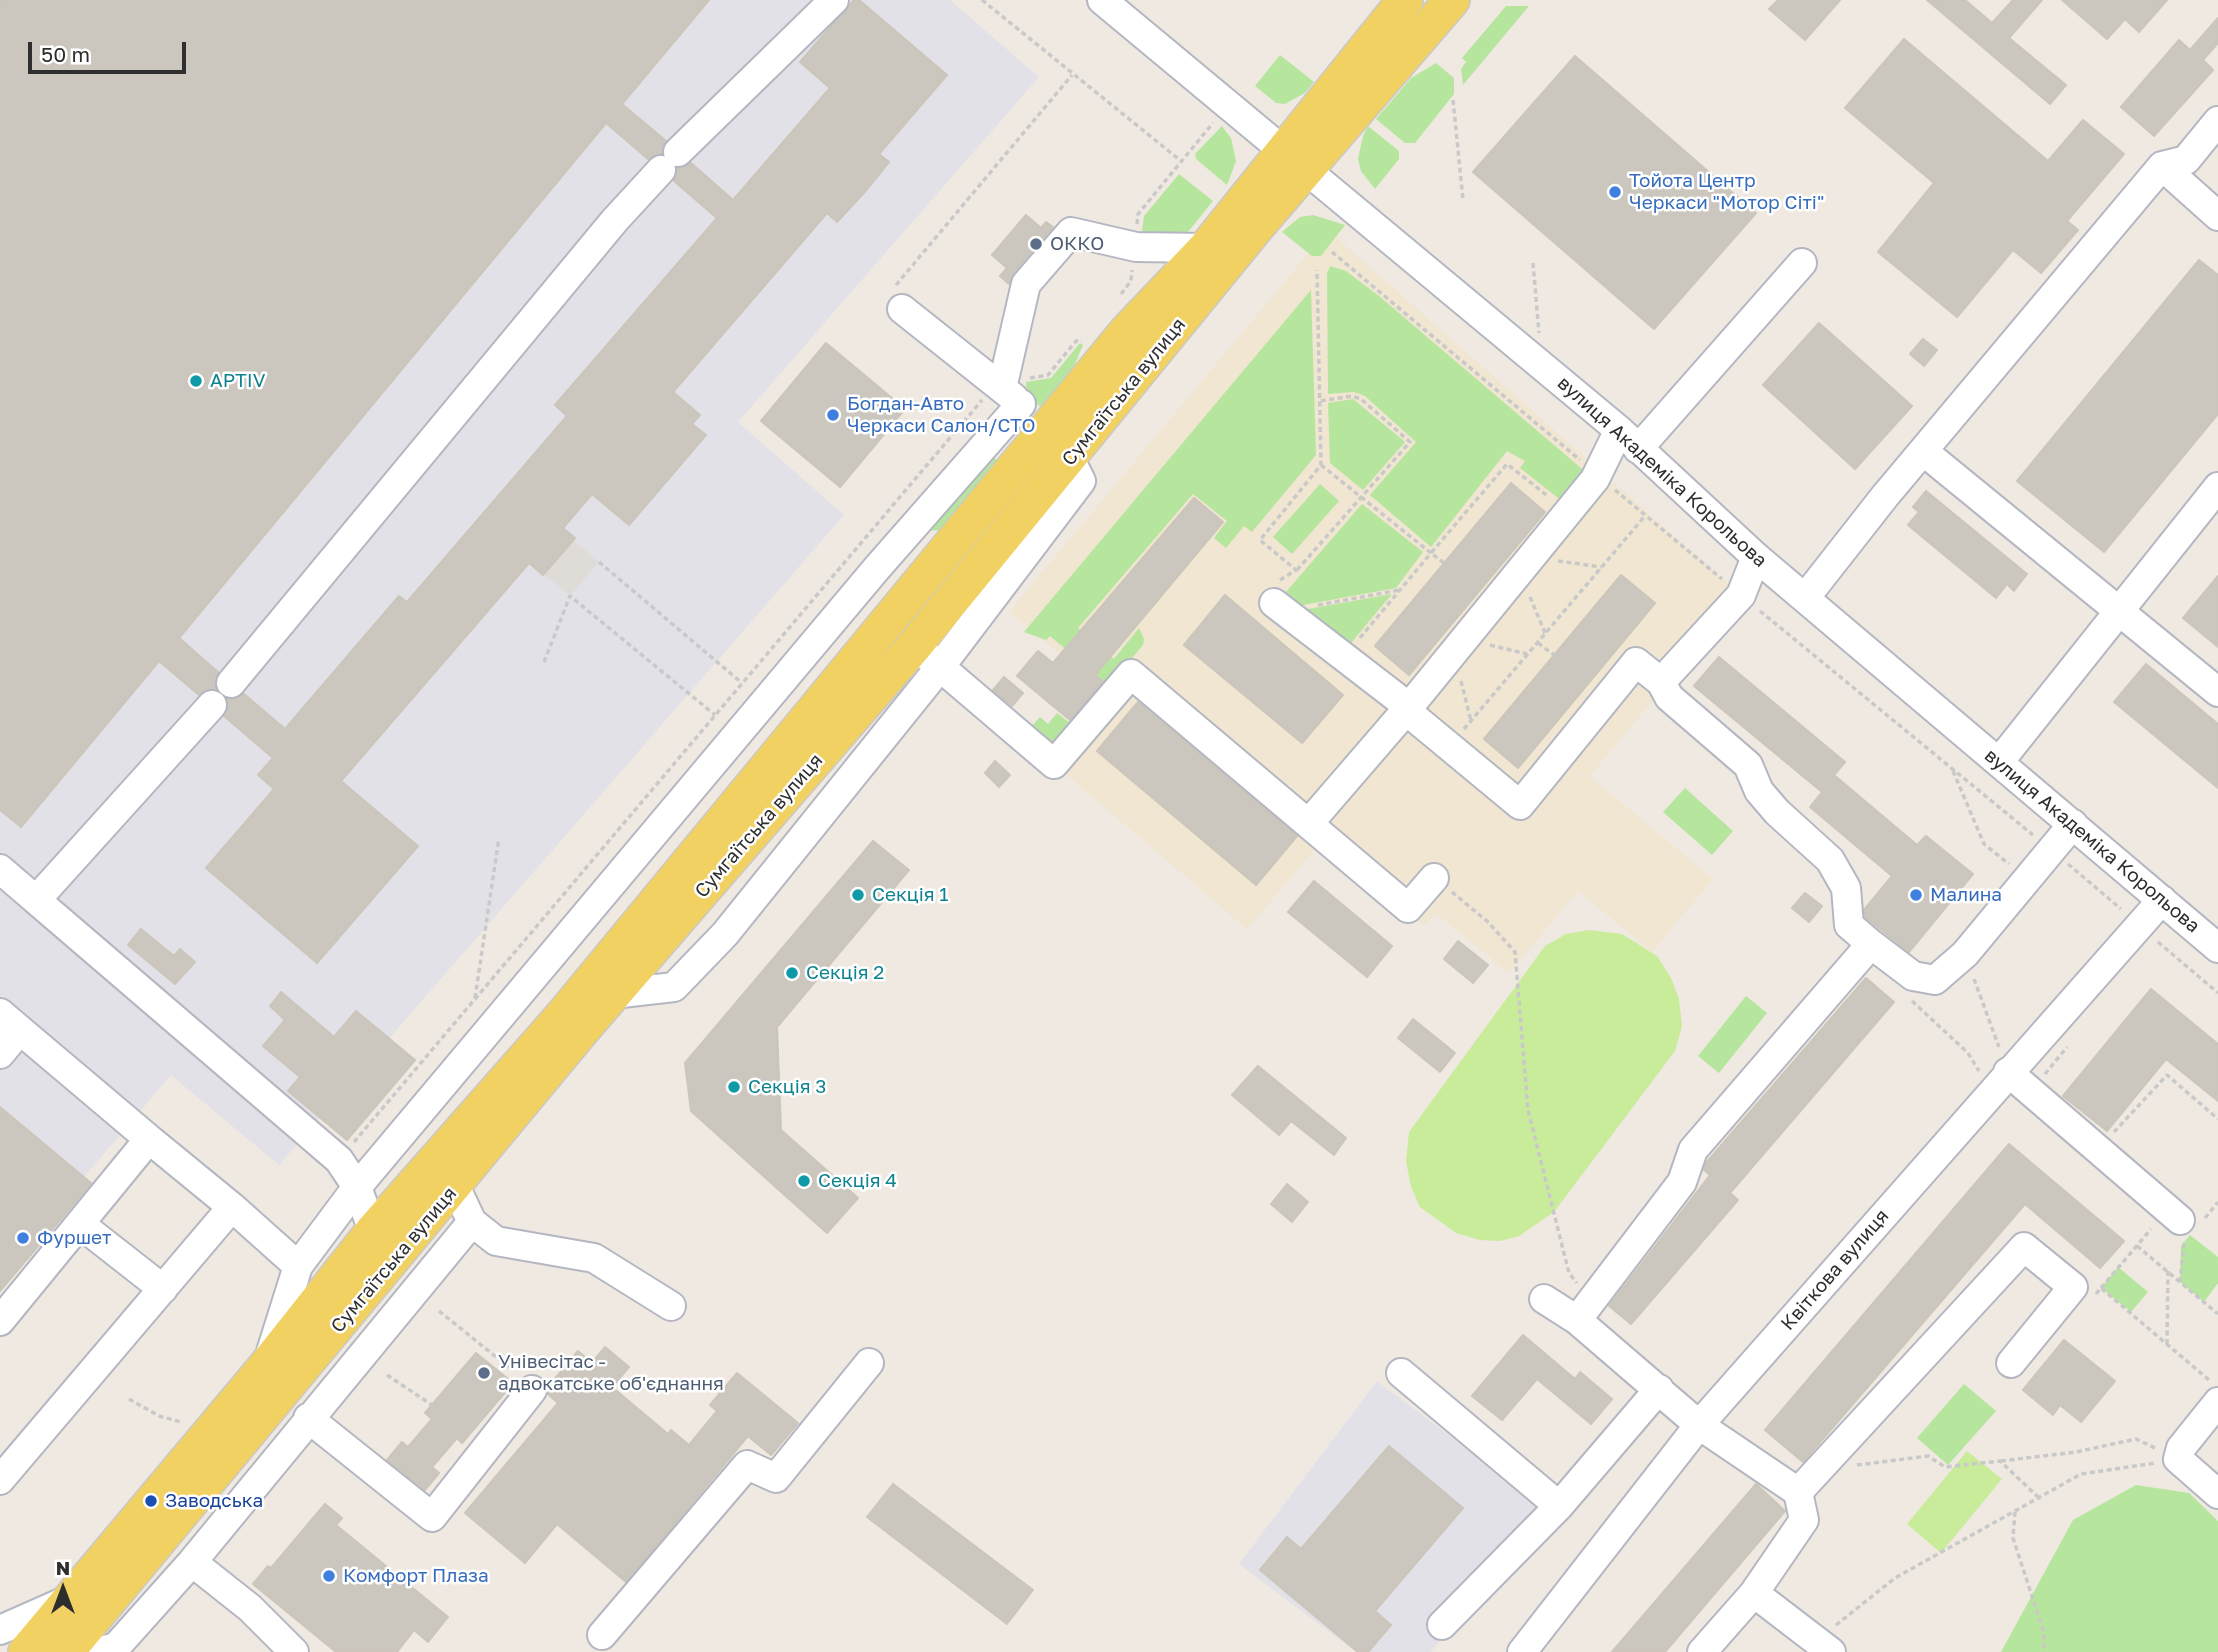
<!DOCTYPE html>
<meta charset="utf-8">
<style>
body{margin:0}
#map{position:relative;width:2218px;height:1652px;overflow:hidden;background:#efe9e1;font-family:"Golos Text",sans-serif}
canvas{display:block}
.north{position:absolute;left:28px;top:1554px;width:70px;height:70px;-webkit-text-stroke:5px #fff;paint-order:stroke;rotate:0deg;font-size:19px;font-weight:700;line-height:28px;text-align:center;color:#2e2e2e}
.north::after{content:'';display:block;margin:auto;width:24px;height:32px;background:#2e2e2e;clip-path:polygon(50% 0,100% 100%,50% 72%,0 100%)}
.scale{position:absolute;left:28px;top:42px;width:158px;height:32px;box-sizing:border-box;border:4px solid #2e2e2e;border-top:0;padding-left:9px;font-size:21px;line-height:24px;white-space:nowrap;color:#2e2e2e;-webkit-text-stroke:5px #fff;paint-order:stroke}
</style>
<div id="map">
<canvas width="2218" height="1652"></canvas>
<div class="north">N</div>
<div class="scale">50 m</div>
</div>
<script>
const c = document.querySelector('canvas').getContext('2d');
c.lineJoin = 'round';
function fillPath(path, color) {
  c.fillStyle = color;
  c.fill(path, 'evenodd');
}
function poly(rows) {
  const path = new Path2D();
  for (const r of rows) {
    path.moveTo(r[0], r[1]);
    for (let i = 2; i < r.length; i += 2) path.lineTo(r[i], r[i + 1]);
  }
  return path;
}
function stroke(path, color, width, dash) {
  c.strokeStyle = color;
  c.lineWidth = width;
  c.lineCap = dash ? 'butt' : 'round';
  c.setLineDash(dash || []);
  c.stroke(path);
}
function drawText(font, color, halo, rows, align = 'center') {
  c.font = font + ' "Golos Text",sans-serif';
  c.lineWidth = 5;
  c.setLineDash([]);
  c.textBaseline = 'middle';
  c.strokeStyle = halo;
  c.fillStyle = color;
  for (const [text, x, y, turn = 0] of rows) {
    c.save();
    c.translate(x, y);
    c.rotate((+turn || 0) * Math.PI / 180);
    c.textAlign = isNaN(turn) ? turn : align;
    if (halo) c.strokeText(text, 0, 0);
    c.fillText(text, 0, 0);
    c.restore();
  }
}
const industrial = poly([
 [0,0,950,0,1039,77,738,422,844,515,279,1165,171,1075,84,1177,94,1186,0,1291],
 [1377,1381,1542,1506,1431,1652,1356,1652,1239,1564]
]);
const education = poly([
 [1328,230,1741,595,1590,776,1713,879,1652,952,1578,891,1509,973,1436,913,1424,926,1322,841,1247,929,1054,764,1111,697,1009,612]
]);
const green = poly([
 [1506,6,1529,6,1463,85,1461,69,1466,62,1462,58],
 [1280,55,1314,82,1305,93,1285,104,1276,103,1255,86],
 [1436,63,1454,78,1454,94,1415,143,1405,143,1376,119,1411,78],
 [1222,126,1231,138,1236,161,1227,185,1196,159,1195,154],
 [1368,126,1399,151,1399,159,1375,189,1361,171,1358,159,1363,136],
 [1179,174,1213,201,1188,232,1177,238,1141,237,1144,216],
 [1313,215,1345,225,1321,256,1312,256,1282,232,1300,217],
 [1330,266,1346,271,1379,296,1588,474,1567,505,1520,468,1525,461,1507,451,1431,547,1370,495,1416,442,1365,396,1354,392,1328,394,1327,273],
 [1311,290,1316,455,1252,532,1244,526,1226,548,1214,538,1227,521,1193,494,1078,628,1114,659,1139,628,1144,639,1143,645,1056,748,1028,730,1040,717,1048,724,1057,713,1074,726,1108,684,1050,636,1046,640,1024,632],
 [1080,343,1083,345,1072,371,1041,407,1027,397,1026,382,1051,378],
 [1353,399,1405,442,1363,490,1330,463,1328,403],
 [989,453,998,461,941,530,924,531],
 [1320,484,1339,501,1292,554,1273,537],
 [1362,504,1423,552,1396,588,1292,607,1290,604,1294,599,1286,592],
 [1392,594,1345,650,1297,611],
 [1685,788,1733,831,1712,855,1663,812],
 [1746,996,1767,1013,1719,1073,1698,1056],
 [2190,1235,2218,1257,2218,1283,2204,1302,2180,1282,2181,1246],
 [2118,1267,2148,1292,2131,1312,2101,1288],
 [1964,1384,1996,1411,1948,1465,1917,1438],
 [2136,1485,2189,1493,2218,1521,2218,1652,2001,1652,2073,1520]
]);
const pitch = poly([
 [1589,930,1622,934,1657,956,1671,978,1679,999,1682,1026,1675,1051,1554,1212,1519,1236,1500,1241,1480,1240,1456,1233,1420,1207,1411,1187,1406,1161,1409,1132,1545,946,1566,934],
 [1967,1451,2002,1479,1941,1553,1907,1524]
]);
const plaza = poly([
 [573,540,599,562,570,596,543,574]
]);
const building = poly([
 [0,0,709,0,622,104,666,141,662,154,648,159,606,123,179,638,218,672,216,689,206,689,199,695,159,661,21,827,0,810,0,0],
 [854,0,859,0,947,75,879,154,889,162,863,194,837,222,827,213,673,392,700,415,692,424,706,435,629,525,592,494,563,528,575,538,543,575,529,563,341,781,418,846,317,963,206,868,274,789,258,775,273,758,224,716,227,699,244,694,285,729,399,596,407,602,567,416,555,405,717,218,674,181,677,168,691,163,733,200,830,88,800,62,854,0],
 [1778,0,1840,0,1805,40,1769,9,1778,0],
 [1927,0,1965,0,1992,23,2013,0,2042,0,2009,38,2066,85,2050,104,1927,0],
 [2062,0,2167,0,2139,32,2125,19,2107,39,2062,0],
 [2218,18,2218,43,2203,60,2213,70,2154,136,2121,107,2179,40,2190,50,2218,18],
 [1904,39,2048,161,2083,120,2124,154,2067,221,2078,230,2041,273,2013,250,1957,317,1878,252,1934,183,1845,108,1904,39],
 [1575,56,1756,213,1654,329,1473,172,1575,56],
 [1026,215,1041,228,1046,222,1053,227,1013,273,1009,284,1000,276,1007,268,992,255,1026,215],
 [2199,260,2218,275,2218,414,2104,552,2017,481,2199,260],
 [1819,323,1912,406,1855,469,1763,385,1819,323],
 [1923,339,1937,350,1924,366,1910,354,1923,339],
 [826,343,905,409,840,487,761,421,826,343],
 [1511,483,1545,512,1409,675,1375,646,1511,483],
 [1926,491,2027,574,2014,591,2007,584,1996,598,1908,525,1919,512,1913,507,1926,491],
 [1194,498,1223,522,1095,675,1103,681,1070,720,1017,676,1038,651,1053,663,1194,498],
 [1621,575,1655,603,1518,768,1484,739,1621,575],
 [2218,576,2218,647,2183,618,2218,576],
 [1225,595,1343,695,1302,743,1184,645,1225,595],
 [1719,657,1845,762,1834,775,1917,845,1926,836,1973,874,1909,952,1865,917,1864,910,1892,876,1810,807,1822,792,1694,686,1719,657],
 [2146,664,2218,724,2218,788,2114,702,2146,664],
 [1004,677,1023,693,1012,706,993,690,1004,677],
 [1138,702,1297,836,1256,885,1097,751,1138,702],
 [995,761,1010,775,999,787,985,773,995,761],
 [873,841,909,870,777,1027,781,1130,858,1198,827,1233,691,1111,685,1063,873,841],
 [1314,881,1392,946,1367,977,1288,912,1314,881],
 [1805,893,1822,906,1809,922,1792,908,1805,893],
 [141,929,174,956,180,949,195,962,175,984,128,945,141,929],
 [1458,941,1488,965,1473,983,1444,959,1458,941],
 [1866,978,1894,1002,1730,1193,1738,1200,1631,1324,1609,1306,1710,1175,1704,1170,1706,1163,1866,978],
 [2151,989,2218,1044,2218,1101,2166,1059,2107,1131,2063,1096,2151,989],
 [281,992,334,1037,356,1011,415,1060,347,1140,288,1091,300,1077,263,1046,285,1020,270,1006,281,992],
 [1413,1019,1455,1053,1440,1072,1398,1038,1413,1019],
 [1258,1066,1346,1138,1334,1155,1291,1121,1279,1135,1232,1095,1258,1066],
 [0,1107,91,1183,0,1291,0,1107],
 [2009,1144,2124,1241,2100,1268,2025,1204,1803,1462,1765,1430,2009,1144],
 [1287,1184,1308,1202,1292,1222,1271,1204,1287,1184],
 [1523,1335,1575,1379,1580,1372,1612,1399,1591,1424,1537,1379,1502,1420,1472,1396,1523,1335],
 [2064,1340,2115,1381,2081,1422,2060,1405,2053,1415,2023,1390,2064,1340],
 [605,1347,629,1367,612,1387,668,1434,671,1430,689,1445,717,1411,710,1405,737,1373,798,1423,771,1455,748,1436,626,1582,557,1524,525,1563,465,1513,558,1403,548,1394,548,1387,578,1351,592,1363,605,1347],
 [476,1353,513,1383,462,1443,457,1438,432,1467,439,1473,425,1490,387,1460,402,1442,408,1447,432,1419,425,1413,476,1353],
 [1389,1446,1463,1508,1375,1611,1391,1625,1368,1652,1358,1652,1260,1570,1287,1537,1301,1549,1389,1446],
 [893,1484,1033,1590,1007,1624,867,1517,893,1484],
 [1756,1484,1785,1511,1665,1652,1612,1652,1756,1484],
 [325,1504,342,1518,336,1525,448,1617,428,1642,414,1630,397,1652,336,1652,253,1584,268,1566,271,1568,325,1504]
]);
const path = poly([
 [982,0,1181,161],
 [1453,100,1463,200],
 [1137,224,1138,214,1213,123],
 [1332,252,1580,460],
 [1533,263,1539,333],
 [896,285,1072,75],
 [1121,294,1131,281,1132,270],
 [1030,378,1048,375,1076,341,1082,340],
 [1321,465,1431,553,1359,639],
 [1615,490,1722,579],
 [1558,561,1601,567],
 [599,562,742,683],
 [1444,563,1431,553,1507,464,1549,497],
 [1297,570,1410,442,1361,399,1352,396,1320,401],
 [1280,580,1296,570,1260,540,1321,465,1317,270],
 [1530,597,1545,633],
 [1318,605,1400,590],
 [1760,611,2033,835],
 [1538,643,1554,655],
 [1490,645,1527,654],
 [544,662,570,596,715,715],
 [1461,681,1471,721],
 [1464,729,1645,516],
 [1953,771,1984,844,2009,864],
 [2068,864,2121,909],
 [1452,892,1488,922,1515,952,1528,1110,1569,1273,1577,1283],
 [2158,942,2218,993],
 [1974,979,1999,1047],
 [475,998,499,838],
 [1912,1001,1968,1053,1979,1071],
 [2045,1074,2067,1047],
 [2114,1132,2167,1075,2218,1119],
 [354,1142,982,400],
 [2205,1218,2218,1202],
 [2137,1246,2218,1314],
 [2180,1282,2184,1243],
 [2101,1288,2151,1229],
 [2096,1294,2101,1288,2209,1380],
 [439,1311,511,1369],
 [2167,1344,2168,1271],
 [387,1375,432,1405],
 [129,1399,159,1416,181,1422],
 [2001,1461,2076,1452,2136,1439,2157,1449],
 [1857,1465,1928,1456,1945,1467,2000,1461,2039,1498],
 [2015,1512,2013,1538,2044,1633,2044,1652],
 [1836,1625,1895,1578,2081,1474,2155,1463]
]);
const minor = poly([
 [1102,0,1619,430,1756,557,2218,948],
 [678,152,834,0],
 [2162,166,2218,216],
 [902,309,1014,398],
 [1002,388,1026,284,1071,232,1136,247,1206,248],
 [1638,449,1802,263],
 [1923,451,2218,692],
 [1756,557,1741,595,1661,682,1669,697,1748,765,1759,791,1777,812,1830,860,1846,888,1849,925,1871,944,1913,976,1935,980,1965,954,2073,824],
 [1805,598,1885,496,2162,166,2186,160,2218,121],
 [1274,603,1409,707,1415,718,1520,805,1636,662,1661,682],
 [925,654,1054,764,1131,674,1408,908,1434,878],
 [231,683,615,220,661,170],
 [1999,762,2218,487],
 [1309,823,1409,707,1595,479,1619,430],
 [0,869,36,900,212,705],
 [36,900,339,1160,357,1187,373,1231],
 [1871,944,1693,1150,1682,1182,1577,1320,1699,1425,1798,1492,2024,1247,2073,1287,2011,1363],
 [613,994,674,987,725,934,940,667,1081,481,1070,459],
 [0,1013,20,1030],
 [0,1054,20,1030,149,1139],
 [2008,1072,2180,1220],
 [455,1186,472,1222,496,1241,594,1258,671,1306],
 [80,1224,163,1289],
 [1544,1299,1577,1320],
 [0,1321,149,1139,232,1207,298,1266],
 [270,1355,298,1266,357,1187,877,568,1021,404],
 [1401,1373,1559,1506],
 [2218,1402,2181,1448,2178,1459,2218,1494],
 [308,1418,432,1517,532,1390],
 [0,1480,232,1207],
 [1798,1492,1804,1520,1754,1593,1831,1652],
 [192,1562,250,1608,294,1652],
 [1442,1625,1559,1506,1659,1389],
 [0,1630,68,1600],
 [602,1635,747,1465,776,1478,869,1363],
 [97,1652,116,1647,192,1562,472,1222],
 [1522,1652,1699,1425,2162,900],
 [1702,1652,1754,1593]
]);
const major = poly([
 [26,1652,266,1366,373,1231,564,1014,1127,331,1206,248,1405,0],
 [66,1652,582,1030,915,645,1259,224,1452,0]
]);
const markers = [
 [1615,192,7,"#3f7fe0"],
 [1036,244,7,"#5c6f8a"],
 [196,381,7,"#0f9aa8"],
 [833,415,7,"#3f7fe0"],
 [858,895,7,"#0f9aa8"],
 [1916,895,7,"#3f7fe0"],
 [792,973,7,"#0f9aa8"],
 [734,1087,7,"#0f9aa8"],
 [804,1181,7,"#0f9aa8"],
 [23,1238,7,"#3f7fe0"],
 [484,1373,7,"#5c6f8a"],
 [151,1501,7,"#1a4fb4"],
 [329,1576,7,"#3f7fe0"]
];
const shopNames = [
 ["Тойота Центр",1629,181],
 ["Черкаси \"Мотор Сіті\"",1629,203],
 ["Богдан-Авто",847,404],
 ["Черкаси Салон/СТО",847,426],
 ["Малина",1930,895],
 ["Фуршет",37,1238],
 ["Комфорт Плаза",343,1576]
];
const serviceNames = [
 ["ОККО",1050,244],
 ["Унівесітас -",498,1362],
 ["адвокатське об'єднання",498,1384]
];
const cultureNames = [
 ["APTIV",210,381],
 ["Секція 1",872,895],
 ["Секція 2",806,973],
 ["Секція 3",748,1087],
 ["Секція 4",818,1181]
];
const streetNames = [
 ["Сумгаїтська вулиця",1124,392,-51],
 ["вулиця Академіка Корольова",1662,472,42],
 ["Сумгаїтська вулиця",759,826,-49],
 ["вулиця Академіка Корольова",2092,841,40],
 ["Сумгаїтська вулиця",394,1260,-50],
 ["Квіткова вулиця",1835,1270,-49]
];
const transitNames = [
 ["Заводська",165,1501]
];
fillPath(industrial, '#e3e1e8');
fillPath(education, '#f0e6d1');
fillPath(green, '#b6e59e');
fillPath(pitch, '#c9ec9a');
fillPath(plaza, '#dfdcd8');
fillPath(building, '#cbc7bf');
stroke(building, '#cbc5ba', 2);
stroke(minor, '#b4b7c1', 32);
stroke(major, '#c9c9c9', 38);
stroke(path, '#c9c9c9', 3.5, [5, 3.5]);
stroke(minor, '#fff', 28);
stroke(major, '#f2d163', 35);
for (const [x, y, r, color] of markers) {
  const dot = new Path2D();
  dot.arc(x, y, r, 0, 2 * Math.PI);
  c.fillStyle = color;
  c.fill(dot);
  stroke(dot, '#fff', 2.5);
}
drawText('19px', '#366cbe', '#fff', shopNames, 'left');
drawText('19px', '#4e5e75', '#fff', serviceNames, 'left');
drawText('19px', '#0d838f', '#fff', cultureNames, 'left');
drawText('19px', '#2e2e2e', '#fff', streetNames);
drawText('19px', '#164399', '#fff', transitNames, 'left');
</script>
